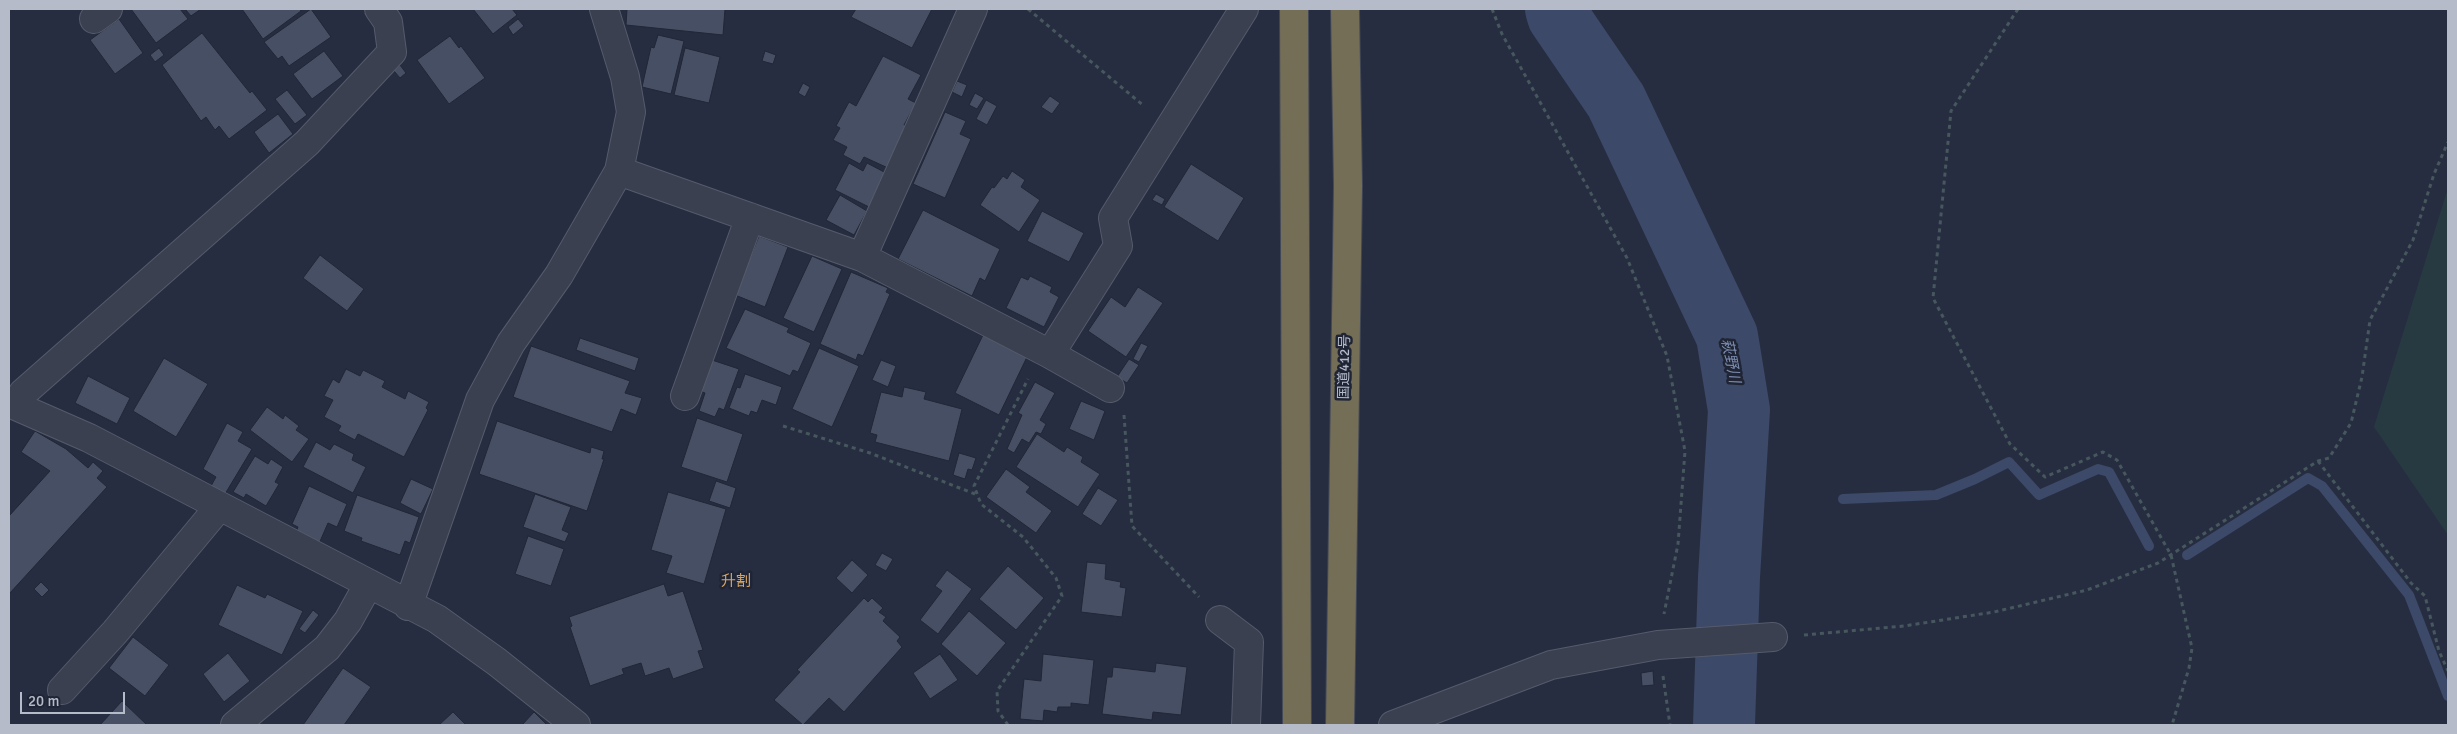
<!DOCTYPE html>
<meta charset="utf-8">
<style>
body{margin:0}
#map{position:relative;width:2457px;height:734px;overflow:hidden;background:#262d40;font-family:Signika,sans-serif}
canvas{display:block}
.frame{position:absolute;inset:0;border:10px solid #b6bbca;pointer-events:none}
.scale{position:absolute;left:20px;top:692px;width:105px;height:22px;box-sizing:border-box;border:2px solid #b6bbca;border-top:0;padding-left:6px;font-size:15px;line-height:18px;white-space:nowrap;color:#b6bbca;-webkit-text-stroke:4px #1f2535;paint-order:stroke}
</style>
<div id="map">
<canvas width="2457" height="734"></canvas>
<div class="frame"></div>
<div class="scale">20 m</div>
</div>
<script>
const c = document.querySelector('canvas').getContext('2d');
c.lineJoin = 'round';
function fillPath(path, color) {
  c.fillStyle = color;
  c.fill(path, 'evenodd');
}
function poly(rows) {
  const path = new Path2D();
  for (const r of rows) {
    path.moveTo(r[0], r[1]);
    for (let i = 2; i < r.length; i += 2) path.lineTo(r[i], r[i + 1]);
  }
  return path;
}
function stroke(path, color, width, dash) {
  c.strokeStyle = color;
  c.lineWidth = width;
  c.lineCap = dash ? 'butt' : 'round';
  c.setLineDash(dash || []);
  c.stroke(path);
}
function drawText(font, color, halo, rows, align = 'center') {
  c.font = font + ' Signika,"Noto Sans JP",sans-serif';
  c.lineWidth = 5;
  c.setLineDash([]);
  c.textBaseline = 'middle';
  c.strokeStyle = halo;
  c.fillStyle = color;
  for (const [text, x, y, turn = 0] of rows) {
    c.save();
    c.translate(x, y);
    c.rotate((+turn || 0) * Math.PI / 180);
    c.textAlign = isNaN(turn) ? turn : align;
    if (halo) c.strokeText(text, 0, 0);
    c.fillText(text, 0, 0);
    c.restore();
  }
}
const green = poly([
 [2448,188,2448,535,2374,427]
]);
const stream = poly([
 [1843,499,1936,495,1975,479,2009,462,2039,495,2098,469,2109,472,2149,546],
 [2187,555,2308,478,2322,486,2409,595,2448,696]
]);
const river = poly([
 [1556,9,1558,16,1616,101,1727,336,1739,410,1729,577,1724,725]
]);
const building = poly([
 [131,9,180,9,188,19,156,43,131,9],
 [185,9,201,9,191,16,185,9],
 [242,9,300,9,301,11,263,39,242,9],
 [311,9,331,37,289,66,282,56,278,59,264,42,311,9],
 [473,9,512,9,517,15,493,34,473,9],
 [627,9,725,9,723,35,626,25,627,9],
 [856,9,932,9,912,48,851,17,856,9],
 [119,19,143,53,115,74,90,40,119,19],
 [518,19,524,26,513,35,508,27,518,19],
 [202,33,250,93,252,91,267,110,229,139,219,126,215,130,206,117,201,121,162,65,202,33],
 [658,35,684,41,671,94,642,87,651,47,654,48,658,35],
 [450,36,459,48,461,46,485,78,449,104,417,60,450,36],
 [159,48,164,55,155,62,150,55,159,48],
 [685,48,720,57,709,103,674,95,685,48],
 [324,51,343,76,312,99,293,74,324,51],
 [765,51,776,55,773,64,762,61,765,51],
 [883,56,921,75,908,99,916,103,904,125,907,126,888,168,864,157,860,164,843,155,847,147,833,140,840,128,836,126,849,102,856,106,883,56],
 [400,65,406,73,400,78,394,71,400,65],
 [957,81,967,85,962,97,952,92,957,81],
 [803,83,810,87,805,97,798,93,803,83],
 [287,90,307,115,295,124,275,99,287,90],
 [975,93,984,98,977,109,969,105,975,93],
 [1050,96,1060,103,1052,114,1041,107,1050,96],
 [986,100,997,106,987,125,976,119,986,100],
 [945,112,966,121,960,134,971,139,945,198,913,184,945,112],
 [278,114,293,134,269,153,254,132,278,114],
 [849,163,863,171,867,163,886,173,869,207,835,190,849,163],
 [1191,164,1244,198,1218,241,1164,207,1191,164],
 [1012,171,1025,180,1021,187,1040,200,1019,232,980,205,992,187,994,188,1003,176,1007,179,1012,171],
 [1156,194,1165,199,1162,205,1152,200,1156,194],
 [840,195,867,211,854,235,826,220,840,195],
 [923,210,1000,249,985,281,980,278,972,296,898,259,923,210],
 [1042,211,1084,233,1069,262,1027,241,1042,211],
 [759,236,788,247,765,307,735,295,759,236],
 [320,255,364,289,347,311,303,278,320,255],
 [812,256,842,269,814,332,783,318,812,256],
 [851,272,888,288,886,292,890,294,863,356,858,354,856,360,820,344,851,272],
 [1030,276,1052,287,1050,292,1059,297,1044,327,1006,308,1021,277,1028,280,1030,276],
 [1138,287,1163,303,1126,357,1088,331,1111,297,1125,307,1138,287],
 [745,309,789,328,787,332,811,343,798,372,793,370,790,376,726,348,745,309],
 [983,335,1027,357,999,415,955,393,983,335],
 [580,338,639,358,635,371,576,350,580,338],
 [1141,343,1148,346,1139,362,1133,359,1141,343],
 [531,346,630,381,625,393,642,398,636,415,621,409,612,432,513,397,531,346],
 [819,348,859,366,832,427,792,409,819,348],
 [164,358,208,384,176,437,133,411,164,358],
 [1129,359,1139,365,1127,383,1117,377,1129,359],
 [712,360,739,369,724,410,719,408,715,417,699,411,705,393,700,391,712,360],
 [881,360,896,366,888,387,872,380,881,360],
 [346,369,360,376,363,370,385,381,382,387,405,399,408,391,429,402,426,408,428,410,404,457,358,434,355,440,338,431,341,426,324,417,333,400,324,396,333,379,339,383,346,369],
 [745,374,782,387,776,405,762,400,757,413,751,411,749,416,729,408,737,387,740,388,745,374],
 [88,376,130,398,117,424,75,403,88,376],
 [1035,382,1055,393,1040,420,1046,424,1041,434,1036,432,1029,443,1022,439,1014,453,1007,449,1022,415,1018,413,1035,382],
 [904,387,926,392,924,399,962,409,949,461,875,442,877,435,870,433,881,392,902,397,904,387],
 [1081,401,1105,411,1094,440,1069,429,1081,401],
 [267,407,283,419,285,415,299,426,296,430,309,439,292,462,250,430,267,407],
 [697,418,743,434,727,482,681,467,697,418],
 [497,421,590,453,591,447,604,451,602,459,604,459,587,511,479,474,497,421],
 [227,423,243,432,238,441,252,449,225,494,211,486,216,477,203,469,227,423],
 [35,431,66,449,88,468,93,462,103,471,97,478,107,487,9,594,9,516,50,471,21,452,35,431],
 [1037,434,1064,452,1067,447,1083,457,1081,462,1100,474,1078,507,1016,467,1037,434],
 [316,442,330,450,334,444,354,454,352,460,366,467,353,493,303,467,316,442],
 [959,453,976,458,972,470,968,469,965,479,953,475,959,453],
 [255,456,268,464,271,459,283,467,275,482,279,484,266,506,246,494,244,498,233,492,255,456],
 [1006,469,1030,487,1026,492,1052,511,1036,533,986,497,1006,469],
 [411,479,433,489,421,514,400,503,411,479],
 [716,481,736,488,730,508,709,501,716,481],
 [309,486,347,504,337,527,328,523,318,546,296,532,298,527,292,524,309,486],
 [1098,488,1118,500,1101,526,1082,514,1098,488],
 [668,492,726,509,704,584,666,573,672,556,651,550,668,492],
 [535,494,571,507,562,530,569,533,565,542,523,527,535,494],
 [357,495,419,517,410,543,405,541,400,555,361,541,362,538,344,531,357,495],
 [528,536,564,549,551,586,515,574,528,536],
 [882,553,893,559,886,571,875,565,882,553],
 [852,560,868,575,852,593,836,578,852,560],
 [1087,562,1106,564,1105,579,1121,582,1120,587,1126,588,1122,617,1081,612,1087,562],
 [1008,566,1044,598,1016,630,979,599,1008,566],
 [947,570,972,589,938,634,920,620,942,591,935,586,947,570],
 [41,582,49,590,42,597,34,589,41,582],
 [664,584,668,596,683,591,703,650,698,651,704,668,673,679,669,668,645,676,641,663,622,669,624,674,590,686,570,627,572,626,569,617,664,584],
 [237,585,265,598,267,594,303,611,282,655,218,625,237,585],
 [864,598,868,602,872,598,883,608,879,612,886,617,883,621,900,637,897,641,902,647,844,712,829,698,803,725,774,700,800,672,797,670,864,598],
 [313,610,319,615,305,633,299,629,313,610],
 [969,611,1006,643,977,676,941,644,969,611],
 [133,637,169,665,145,696,109,668,133,637],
 [228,653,250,681,224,702,203,674,228,653],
 [940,654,958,680,930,699,913,673,940,654],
 [1043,654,1094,660,1089,705,1071,703,1071,707,1058,707,1057,712,1044,710,1043,721,1020,719,1024,679,1041,681,1043,654],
 [1156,663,1187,667,1181,715,1153,712,1152,720,1102,714,1107,677,1112,677,1113,667,1155,672,1156,663],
 [343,668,371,687,344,725,303,725,343,668],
 [1653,671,1654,685,1642,686,1641,673,1653,671],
 [122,701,147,725,100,725,122,701],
 [453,712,466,725,437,725,439,725,453,712],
 [534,712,547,725,522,725,534,712]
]);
const path = poly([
 [1028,9,1144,106],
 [1492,9,1502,34,1627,258,1667,356,1685,451,1678,544,1664,614],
 [2018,9,1951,111,1933,298,2010,444,2045,477,2103,452,2117,460,2171,555,2192,648,2189,668,2172,725],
 [1124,415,1132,526,1199,597],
 [783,426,870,453,975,494],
 [2318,461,2411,583,2425,596,2439,651,2448,671],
 [1804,635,1904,626,1994,612,2087,590,2158,563,2318,461,2329,458,2351,423,2362,377,2370,320,2413,240,2434,174,2448,142],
 [1663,676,1670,725],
 [1008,725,998,711,997,691,1062,596,1056,578,1023,537,981,504,974,486,1028,379]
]);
const minor = poly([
 [94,19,108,9],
 [619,171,862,257,1050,354,1110,388],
 [862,257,973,9],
 [1050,354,1118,246,1113,218,1244,9],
 [685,396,750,217],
 [9,403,89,438,437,619,497,662,576,725],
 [15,405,23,393,307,143,392,52,388,22,379,9],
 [408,606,480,400,511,343,559,275,619,171,631,112,625,77,604,9],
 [1220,620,1249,642,1246,725],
 [62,690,115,632,219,507],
 [235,725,327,648,348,621,368,585],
 [1393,725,1551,665,1658,645,1773,637]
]);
const highway = poly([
 [1294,9,1297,725],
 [1340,725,1348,186,1345,9]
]);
const streetNames = [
 ["国道412号",1345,367,-89]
];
const waterNames = [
 ["萩野川",1730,361,79]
];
const neighbourhoodNames = [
 ["升割",736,582]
];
fillPath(green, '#283a41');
stroke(stream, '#3c4968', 10);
stroke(river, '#3c4968', 62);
fillPath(building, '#474f64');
stroke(building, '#212737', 1);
stroke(minor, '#555b6a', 30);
stroke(highway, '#424857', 30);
stroke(path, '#46575d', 3, [4, 4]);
stroke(minor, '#3a4050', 28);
stroke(highway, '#756e57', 28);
drawText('14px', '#b6bbca', '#1f2535', streetNames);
drawText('italic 15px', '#7e8eb1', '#1f2535', waterNames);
drawText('15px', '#d4a568', '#1f2535', neighbourhoodNames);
</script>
